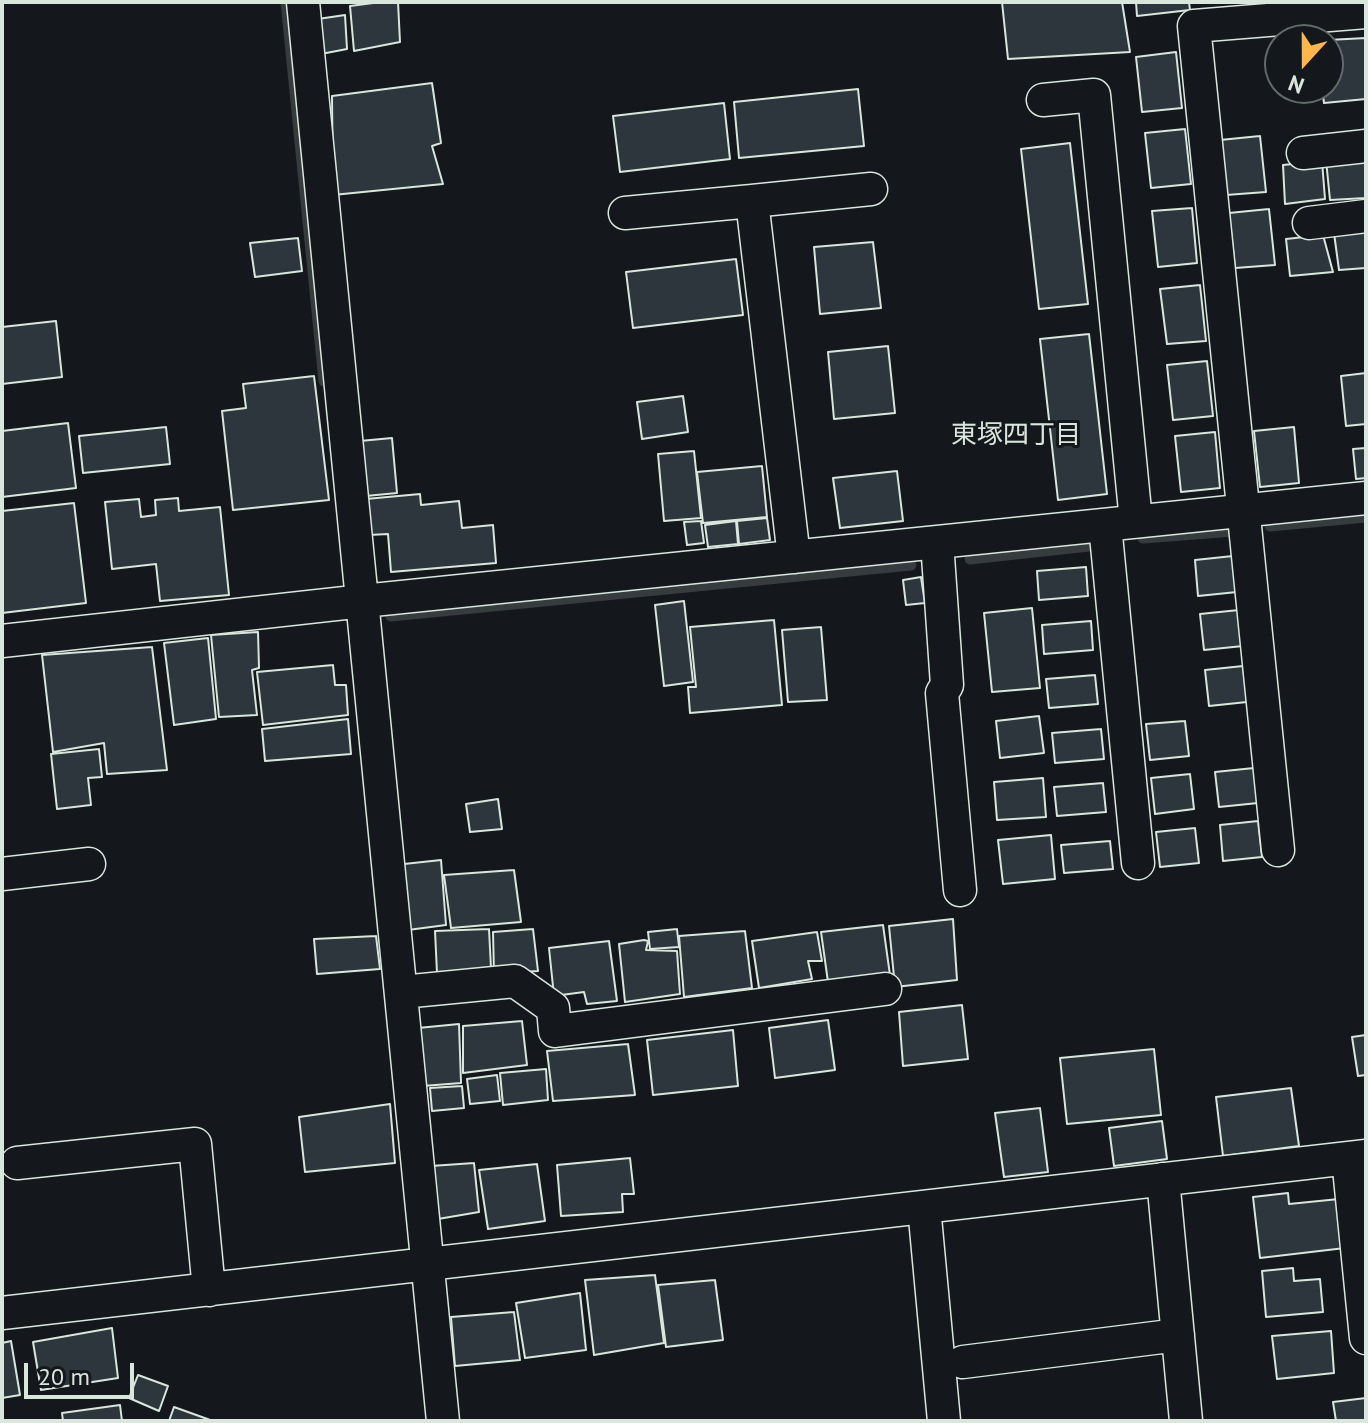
<!DOCTYPE html>
<meta charset="utf-8">
<style>
body{margin:0}
#map{position:relative;width:1368px;height:1423px;overflow:hidden;background:#14181c;font-family:"PT Sans",sans-serif}
canvas{display:block}
.frame{position:absolute;inset:0;border:4px solid #d8e6dc;pointer-events:none}
.north{position:absolute;left:1264px;top:24px;width:80px;height:80px;box-sizing:border-box;background:#14181c;border:2px solid #626a69;border-radius:50%;rotate:201deg;font-size:22px;font-weight:700;line-height:32px;text-align:center;color:#d8e6dc}
.north::after{content:'';display:block;margin:auto;width:28px;height:36px;background:#ffb74d;clip-path:polygon(50% 0,100% 100%,50% 72%,0 100%)}
.scale{position:absolute;left:24px;top:1363px;width:110px;height:36px;box-sizing:border-box;border:4px solid #d8e6dc;border-top:0;padding-left:10px;font-size:24px;line-height:28px;white-space:nowrap;color:#d8e6dc;-webkit-text-stroke:6px #14181c;paint-order:stroke}
</style>
<div id="map">
<canvas width="1368" height="1423"></canvas>
<div class="frame"></div>
<div class="north">N</div>
<div class="scale">20 m</div>
</div>
<script>
const c = document.querySelector('canvas').getContext('2d');
c.lineJoin = 'round';
function poly(rows) {
  const path = new Path2D();
  for (const r of rows) {
    path.moveTo(r[0], r[1]);
    for (let i = 2; i < r.length; i += 2) path.lineTo(r[i], r[i + 1]);
  }
  return path;
}
function stroke(path, color, width, dash) {
  c.strokeStyle = color;
  c.lineWidth = width;
  c.lineCap = dash ? 'butt' : 'round';
  c.setLineDash(dash || []);
  c.stroke(path);
}
function fillPath(path, color) {
  c.fillStyle = color;
  c.fill(path, 'evenodd');
}
function drawText(font, color, halo, rows, align = 'center') {
  c.font = font + ' "PT Sans","Noto Sans JP",sans-serif';
  c.lineWidth = 6;
  c.setLineDash([]);
  c.textBaseline = 'middle';
  c.strokeStyle = halo;
  c.fillStyle = color;
  for (const [text, x, y, turn = 0] of rows) {
    c.save();
    c.translate(x, y);
    c.rotate((+turn || 0) * Math.PI / 180);
    c.textAlign = isNaN(turn) ? turn : align;
    if (halo) c.strokeText(text, 0, 0);
    c.fillText(text, 0, 0);
    c.restore();
  }
}
const stream = poly([
 [286,2,324,381],
 [1270,526,1366,517],
 [1143,538,1234,531],
 [970,559,1089,546],
 [391,616,911,565]
]);
const building = poly([
 [381,2,398,2,400,42,354,51,350,6,381,2],
 [1002,2,1122,2,1130,52,1008,59,1002,2],
 [1136,2,1189,2,1190,10,1137,16,1136,2],
 [1267,2,1268,4,1218,2,1267,2],
 [345,15,347,49,321,54,318,19,345,15],
 [1366,38,1366,99,1324,103,1322,88,1328,88,1328,40,1366,38],
 [1176,52,1182,108,1142,112,1136,57,1176,52],
 [432,83,441,143,432,146,443,184,333,195,332,96,432,83],
 [858,89,864,146,739,158,734,102,858,89],
 [724,103,730,159,620,172,613,116,724,103],
 [1185,129,1191,184,1151,188,1145,133,1185,129],
 [1260,136,1266,192,1226,195,1220,140,1260,136],
 [1070,143,1088,304,1039,309,1021,149,1070,143],
 [1366,157,1366,198,1330,200,1326,160,1366,157],
 [1322,161,1325,199,1285,204,1283,165,1322,161],
 [1192,208,1197,263,1158,267,1152,211,1192,208],
 [1269,209,1275,265,1235,268,1229,213,1269,209],
 [1334,233,1366,233,1366,268,1339,270,1334,233],
 [1323,235,1333,272,1290,276,1286,239,1323,235],
 [298,238,302,271,255,277,250,243,298,238],
 [873,242,881,308,820,314,814,247,873,242],
 [736,259,743,315,633,328,626,272,736,259],
 [1200,285,1206,341,1167,344,1160,289,1200,285],
 [56,321,62,377,2,384,2,327,56,321],
 [1089,334,1107,494,1058,500,1040,339,1089,334],
 [888,346,895,413,834,419,828,352,888,346],
 [1207,361,1213,416,1173,420,1167,365,1207,361],
 [1366,373,1366,424,1346,426,1341,376,1366,373],
 [314,376,329,500,233,510,222,411,246,408,243,384,314,376],
 [683,396,688,432,642,439,637,402,683,396],
 [68,423,76,488,2,497,2,431,68,423],
 [166,427,170,464,83,473,79,436,166,427],
 [1294,427,1299,483,1260,487,1254,431,1294,427],
 [1215,432,1220,488,1181,492,1175,436,1215,432],
 [392,438,397,493,366,496,360,441,392,438],
 [1366,448,1366,478,1356,479,1353,449,1366,448],
 [694,451,701,518,664,521,658,454,694,451],
 [762,466,767,517,703,523,697,472,762,466],
 [897,471,903,521,840,528,833,478,897,471],
 [420,494,421,505,459,501,462,528,493,525,496,563,391,572,388,534,369,535,366,499,420,494],
 [178,498,179,511,220,507,229,595,160,601,156,564,112,569,105,502,139,499,141,517,156,515,155,500,178,498],
 [74,503,86,603,2,613,2,511,74,503],
 [767,518,770,540,739,544,737,521,767,518],
 [701,521,704,543,687,545,684,522,701,521],
 [736,521,738,544,708,547,705,525,736,521],
 [1233,556,1237,592,1198,596,1195,560,1233,556],
 [1086,567,1088,596,1039,600,1037,571,1086,567],
 [921,577,925,603,906,605,903,580,921,577],
 [684,601,693,682,664,686,655,605,684,601],
 [1032,608,1040,688,992,692,984,613,1032,608],
 [1239,610,1243,646,1204,650,1200,614,1239,610],
 [774,620,782,705,690,713,688,687,696,687,690,627,774,620],
 [1091,621,1093,650,1044,654,1042,625,1091,621],
 [821,627,827,700,788,702,782,630,821,627],
 [258,632,259,668,252,670,257,715,219,717,211,635,258,632],
 [208,638,216,719,174,725,164,643,208,638],
 [152,647,167,770,107,774,104,743,53,752,42,655,152,647],
 [333,665,335,685,346,685,348,715,263,725,257,672,333,665],
 [1243,666,1247,702,1209,706,1205,670,1243,666],
 [1095,675,1098,704,1049,708,1046,679,1095,675],
 [1039,716,1044,753,1000,758,996,721,1039,716],
 [348,719,351,754,265,761,262,729,348,719],
 [1185,721,1189,756,1150,760,1146,724,1185,721],
 [1101,729,1104,759,1055,763,1052,733,1101,729],
 [99,749,102,777,88,778,91,805,57,809,51,754,99,749],
 [1254,768,1258,803,1219,807,1215,772,1254,768],
 [1190,774,1194,809,1155,814,1151,778,1190,774],
 [1043,778,1046,817,997,820,994,782,1043,778],
 [1103,783,1106,812,1057,816,1054,787,1103,783],
 [498,799,502,829,470,832,466,804,498,799],
 [1258,821,1262,857,1223,861,1220,825,1258,821],
 [1195,828,1199,863,1160,867,1156,832,1195,828],
 [1051,835,1055,879,1003,884,998,840,1051,835],
 [1110,841,1113,869,1064,873,1061,845,1110,841],
 [441,860,446,925,408,930,404,864,441,860],
 [514,870,521,922,451,928,444,875,514,870],
 [953,919,957,980,895,987,889,926,953,919],
 [883,925,890,975,828,982,821,932,883,925],
 [489,929,491,968,437,973,435,931,489,929],
 [533,929,538,971,494,974,493,932,533,929],
 [677,929,679,947,650,949,648,932,677,929],
 [745,931,752,988,684,997,679,936,745,931],
 [817,932,822,961,808,961,812,979,759,988,752,941,817,932],
 [376,936,380,969,317,974,314,939,376,936],
 [644,940,648,941,646,950,677,951,680,994,625,1002,619,944,644,940],
 [609,941,617,1001,587,1004,584,992,554,996,549,948,609,941],
 [962,1005,968,1059,903,1066,899,1012,962,1005],
 [828,1020,835,1070,775,1078,769,1028,828,1020],
 [522,1021,527,1065,463,1073,463,1026,522,1021],
 [459,1024,461,1083,423,1086,418,1028,459,1024],
 [733,1030,738,1086,653,1095,647,1040,733,1030],
 [1366,1035,1366,1075,1358,1076,1352,1037,1366,1035],
 [628,1044,635,1095,553,1101,547,1051,628,1044],
 [1154,1049,1161,1115,1067,1124,1060,1058,1154,1049],
 [546,1069,548,1100,503,1105,500,1073,546,1069],
 [497,1075,500,1101,470,1104,467,1079,497,1075],
 [462,1086,464,1108,432,1111,430,1088,462,1086],
 [1291,1088,1299,1146,1223,1156,1216,1097,1291,1088],
 [390,1104,395,1163,305,1172,299,1117,390,1104],
 [1040,1108,1048,1172,1004,1177,995,1113,1040,1108],
 [1162,1121,1167,1159,1114,1166,1109,1128,1162,1121],
 [630,1158,634,1194,622,1194,623,1212,561,1216,557,1165,630,1158],
 [474,1163,479,1212,438,1219,431,1166,474,1163],
 [537,1164,545,1221,488,1229,479,1170,537,1164],
 [1288,1193,1289,1204,1339,1199,1345,1248,1260,1258,1253,1197,1288,1193],
 [1293,1268,1294,1281,1320,1279,1323,1312,1266,1317,1262,1271,1293,1268],
 [655,1275,664,1343,594,1355,585,1280,655,1275],
 [715,1280,723,1340,666,1347,658,1285,715,1280],
 [580,1293,586,1350,525,1358,516,1303,580,1293],
 [514,1312,520,1360,455,1366,451,1317,514,1312],
 [112,1328,118,1378,41,1390,33,1342,112,1328],
 [1331,1331,1334,1373,1277,1379,1272,1336,1331,1331],
 [11,1341,20,1395,2,1398,2,1343,11,1341],
 [138,1375,168,1386,159,1411,129,1398,138,1375],
 [1366,1398,1366,1421,1336,1421,1333,1402,1366,1398],
 [120,1405,122,1421,63,1421,62,1413,120,1405],
 [174,1407,213,1421,169,1421,174,1407]
]);
const street = poly([
 [303,2,443,1421],
 [1043,100,1094,95,1136,521],
 [1303,153,1366,146],
 [752,201,871,189],
 [625,213,752,201,794,557],
 [1309,223,1366,216],
 [1105,525,1138,863],
 [937,542,947,685,942,693,960,890],
 [2,641,363,601,1366,498],
 [1278,850,1194,26,1366,12],
 [2,874,89,864],
 [402,992,515,981,553,1008,555,1031,885,989],
 [1348,1158,1366,1338],
 [17,1163,195,1144,209,1290],
 [1163,1179,1186,1421],
 [924,1207,944,1421],
 [2,1313,1366,1156],
 [963,1362,1178,1335]
]);
const neighbourhoodNames = [
 ["東塚四丁目",1016,436]
];
stroke(stream, '#363b3e', 11);
fillPath(building, '#2c363c');
stroke(building, '#d8e6dc', 2);
stroke(street, '#d8e6dc', 35);
stroke(street, '#14181c', 32);
drawText('26px', '#d8e6dc', '#14181c', neighbourhoodNames);
</script>
